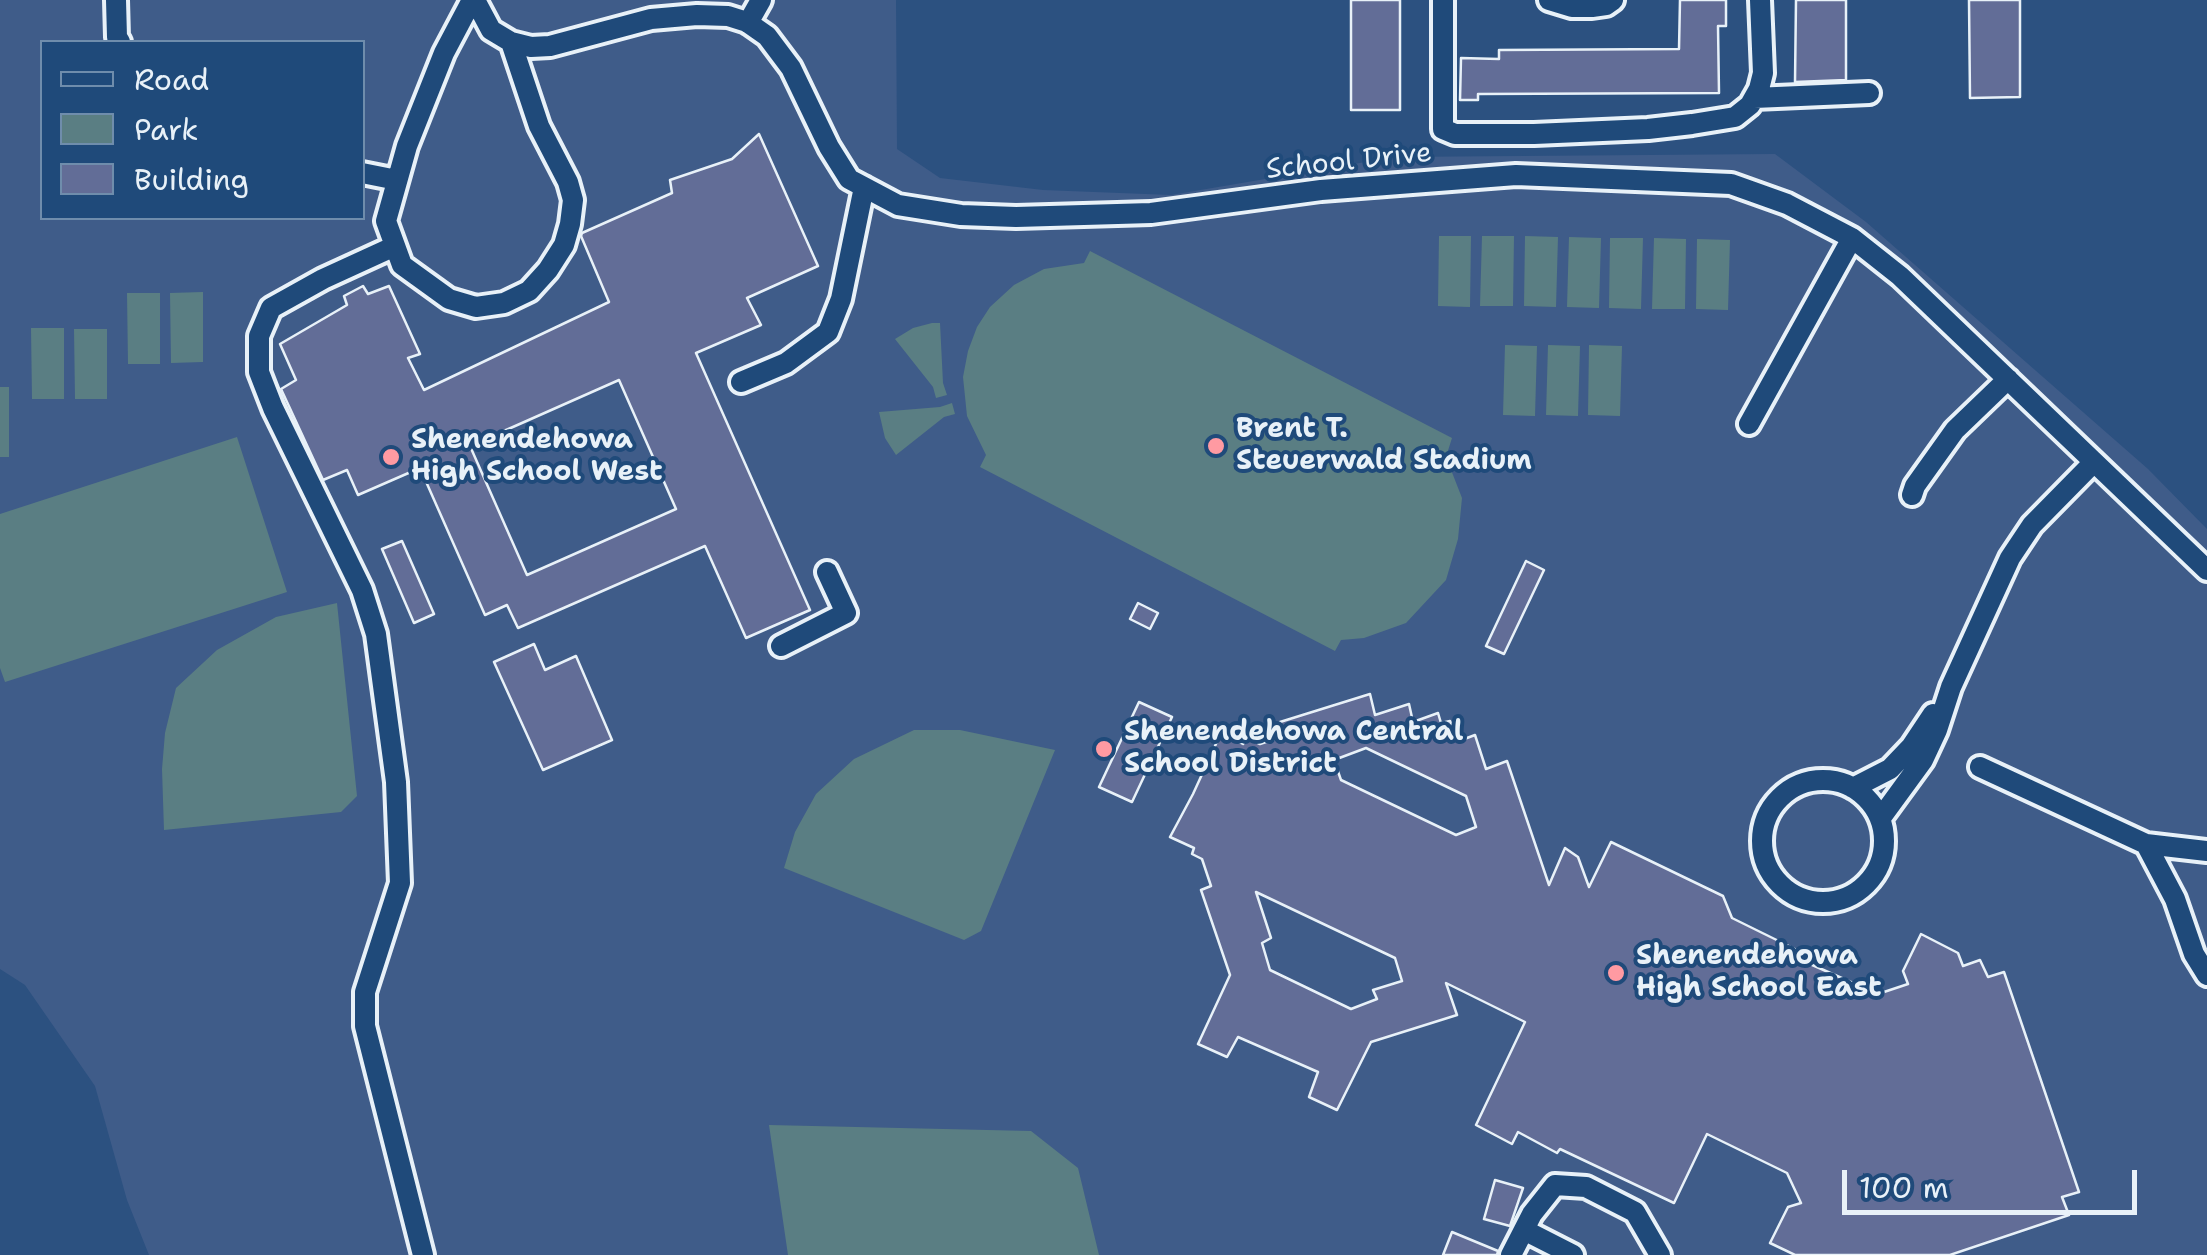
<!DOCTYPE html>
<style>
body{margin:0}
#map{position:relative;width:2207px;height:1255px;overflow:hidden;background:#2c5180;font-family:"Shantell Sans",sans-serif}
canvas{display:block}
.legend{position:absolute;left:40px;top:40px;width:325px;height:180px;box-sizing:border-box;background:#1f4a7a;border:2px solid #6f8dac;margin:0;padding:12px 18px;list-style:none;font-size:30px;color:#e8f1f8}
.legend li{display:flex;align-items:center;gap:20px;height:50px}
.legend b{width:50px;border:2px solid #6f8dac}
.scale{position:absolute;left:1842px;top:1170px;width:295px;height:45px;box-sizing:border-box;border:5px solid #e8f1f8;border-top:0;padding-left:12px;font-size:30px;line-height:35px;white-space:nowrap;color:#e8f1f8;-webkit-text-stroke:8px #1f4a7a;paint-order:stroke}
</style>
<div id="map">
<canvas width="2207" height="1255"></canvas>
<ul class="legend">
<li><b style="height:12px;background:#1f4a7a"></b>Road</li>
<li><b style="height:28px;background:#5a7e83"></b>Park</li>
<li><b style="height:28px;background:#626d97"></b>Building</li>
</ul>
<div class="scale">100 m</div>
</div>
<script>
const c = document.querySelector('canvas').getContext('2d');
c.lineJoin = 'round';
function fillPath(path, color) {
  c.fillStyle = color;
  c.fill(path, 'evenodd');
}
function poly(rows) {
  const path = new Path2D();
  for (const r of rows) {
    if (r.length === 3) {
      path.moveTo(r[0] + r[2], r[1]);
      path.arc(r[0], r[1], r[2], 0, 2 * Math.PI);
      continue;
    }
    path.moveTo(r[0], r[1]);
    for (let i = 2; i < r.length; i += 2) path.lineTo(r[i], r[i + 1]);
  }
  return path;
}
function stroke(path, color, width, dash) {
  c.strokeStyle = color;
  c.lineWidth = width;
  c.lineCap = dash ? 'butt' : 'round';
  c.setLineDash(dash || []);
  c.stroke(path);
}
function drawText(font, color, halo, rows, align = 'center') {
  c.font = font + ' "Shantell Sans",sans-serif';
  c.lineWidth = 8;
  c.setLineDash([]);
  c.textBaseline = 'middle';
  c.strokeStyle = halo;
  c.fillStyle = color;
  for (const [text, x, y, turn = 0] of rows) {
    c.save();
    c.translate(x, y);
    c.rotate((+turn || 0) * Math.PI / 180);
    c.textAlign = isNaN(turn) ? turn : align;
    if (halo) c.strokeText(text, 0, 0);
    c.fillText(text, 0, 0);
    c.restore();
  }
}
const built = poly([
 [0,0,896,0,897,149,940,178,1043,190,1171,195,1395,157,1775,154,1866,222,2148,469,2207,529,2207,1255,149,1255,127,1200,95,1086,25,985,0,969],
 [42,42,362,42,362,218,42,218]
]);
const green = poly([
 [1439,236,1471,236,1470,307,1438,306],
 [1482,236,1514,236,1513,306,1480,306],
 [1525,236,1558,237,1556,307,1524,306],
 [1569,237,1601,238,1599,308,1567,307],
 [1610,238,1643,238,1641,309,1609,308],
 [1654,238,1686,239,1685,309,1652,309],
 [1697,239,1730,240,1728,310,1696,309],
 [1090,251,1452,438,1446,457,1462,498,1458,539,1446,580,1406,623,1364,638,1341,640,1335,651,980,467,986,455,967,416,963,377,968,351,977,327,990,307,1014,285,1044,269,1084,263],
 [203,292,203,362,171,363,170,293],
 [127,293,160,293,160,364,128,364],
 [932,323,940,323,943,383,947,395,936,398,933,387,895,339,913,328],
 [31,328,64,328,64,399,32,399],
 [74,329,107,329,107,399,75,399],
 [1505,345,1537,346,1535,416,1503,415],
 [1548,345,1580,346,1578,416,1546,415],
 [1589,345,1622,346,1620,416,1588,415],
 [0,387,9,387,9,457,0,457],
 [952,403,955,414,944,417,896,455,885,438,879,412,940,407],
 [237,437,287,592,5,682,0,668,0,514],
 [337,603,357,796,341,812,164,830,162,769,165,733,176,688,217,650,276,617],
 [914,730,960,730,1055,750,981,931,964,940,784,868,795,832,816,794,854,759],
 [769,1125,1031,1131,1078,1168,1099,1255,788,1255]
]);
const building = poly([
 [1351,0,1400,0,1400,110,1351,110,1351,0],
 [1680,0,1726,0,1726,26,1718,26,1719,93,1478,94,1478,100,1460,100,1461,58,1499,59,1499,50,1679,49,1680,0],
 [1796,0,1846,0,1846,80,1795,82,1796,0],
 [1969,0,2020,0,2020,97,1970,98,1969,0],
 [759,134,818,266,747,298,761,325,696,353,810,610,746,638,705,546,518,628,507,605,485,615,420,468,358,495,347,470,323,480,281,389,296,380,280,344,347,305,344,296,363,286,368,294,389,286,420,354,408,358,424,390,609,302,581,236,582,233,672,193,670,180,732,159,759,134],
 [619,380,676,509,527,575,470,446,619,380],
 [402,541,434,614,414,623,382,549,402,541],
 [1526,561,1544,570,1504,654,1486,646,1526,561],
 [1138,603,1158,613,1150,629,1130,619,1138,603],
 [534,644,545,670,576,656,612,740,543,770,494,662,534,644],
 [1370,694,1375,715,1409,704,1413,722,1438,713,1441,723,1450,721,1459,741,1475,735,1486,769,1507,761,1549,885,1565,848,1578,857,1589,887,1611,842,1723,896,1732,918,1803,953,1808,957,1810,964,1878,994,1908,984,1903,971,1921,934,1958,953,1963,966,1980,960,1988,977,2004,972,2079,1192,2062,1197,2069,1215,1950,1255,1795,1255,1770,1243,1788,1207,1801,1203,1787,1173,1707,1134,1674,1203,1560,1149,1557,1153,1518,1132,1512,1144,1476,1125,1525,1022,1446,983,1457,1015,1371,1042,1337,1110,1309,1097,1318,1072,1238,1037,1227,1057,1198,1044,1230,975,1201,890,1211,886,1202,859,1192,854,1194,848,1170,837,1193,794,1221,733,1243,744,1247,738,1260,744,1284,736,1280,722,1370,694],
 [1366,748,1466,796,1476,827,1456,835,1341,780,1334,760,1366,748],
 [1256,892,1395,958,1402,981,1373,990,1377,999,1351,1009,1270,970,1262,943,1271,938,1256,892],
 [1139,702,1172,717,1132,802,1099,787,1139,702],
 [1495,1180,1523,1188,1510,1226,1484,1219,1495,1180],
 [1452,1232,1498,1251,1497,1255,1443,1255,1452,1232]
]);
const minor = poly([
 [116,0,117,37,120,42],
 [472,0,444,53,407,146,386,221,402,265,449,299,476,307,504,303,529,291,548,270,564,245,570,224,573,200,568,182,539,126,511,42],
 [475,0,491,30,511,42,531,47,550,46,651,19,697,15,728,16,747,22,767,36,791,68,829,147,849,179,898,205,961,215,1016,217,1151,213,1321,190,1516,175,1731,184,1787,204,1852,238,1900,276,2207,570],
 [1443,0,1443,129,1455,134,1534,134,1648,129,1692,124,1735,117,1750,105,1759,89,1763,73,1760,0],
 [1549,0,1572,7,1592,7,1606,5,1613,0],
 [748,23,761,0],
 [1754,98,1869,93],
 [362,173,397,180],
 [395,246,323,279,271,308,259,336,259,372,273,408,362,590,376,634,396,782,400,883,365,992,365,1026,423,1255],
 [741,382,786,363,828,332,841,299,864,187],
 [1749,424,1852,238],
 [1912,495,1915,486,1955,430,2008,379],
 [781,646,846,613,827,572],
 [1980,767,2146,844,2207,851],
 [1823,841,61],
 [1853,788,1890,769,1911,747,1933,714],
 [1880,819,1923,760,1937,730,1951,687,2010,558,2032,525,2094,462],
 [2146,844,2175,899,2194,954,2207,975],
 [1524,1230,1573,1255],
 [1511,1255,1532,1214,1555,1185,1586,1187,1635,1212,1660,1255]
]);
const markers = [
 [1216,446,10,"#ff9aa2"],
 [391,457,10,"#ff9aa2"],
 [1104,749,10,"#ff9aa2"],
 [1616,973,10,"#ff9aa2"]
];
const streetNames = [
 ["School Drive",1349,162,-6]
];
const poiNames = [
 ["Brent T.",1236,430],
 ["Steuerwald Stadium",1236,462],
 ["Shenendehowa",411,441],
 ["High School West",411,473],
 ["Shenendehowa Central",1124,733],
 ["School District",1124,765],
 ["Shenendehowa",1636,957],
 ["High School East",1636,989]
];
fillPath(built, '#3f5c89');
fillPath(green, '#5a7e83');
fillPath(building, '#626d97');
stroke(building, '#e8f1f8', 2.5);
stroke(minor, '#e8f1f8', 28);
stroke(minor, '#1f4a7a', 20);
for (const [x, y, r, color] of markers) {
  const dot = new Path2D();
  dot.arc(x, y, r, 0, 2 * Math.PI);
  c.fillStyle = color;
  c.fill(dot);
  stroke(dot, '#1f4a7a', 4);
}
drawText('28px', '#e8f1f8', '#1f4a7a', streetNames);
drawText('bold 28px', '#e8f1f8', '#1f4a7a', poiNames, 'left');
</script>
